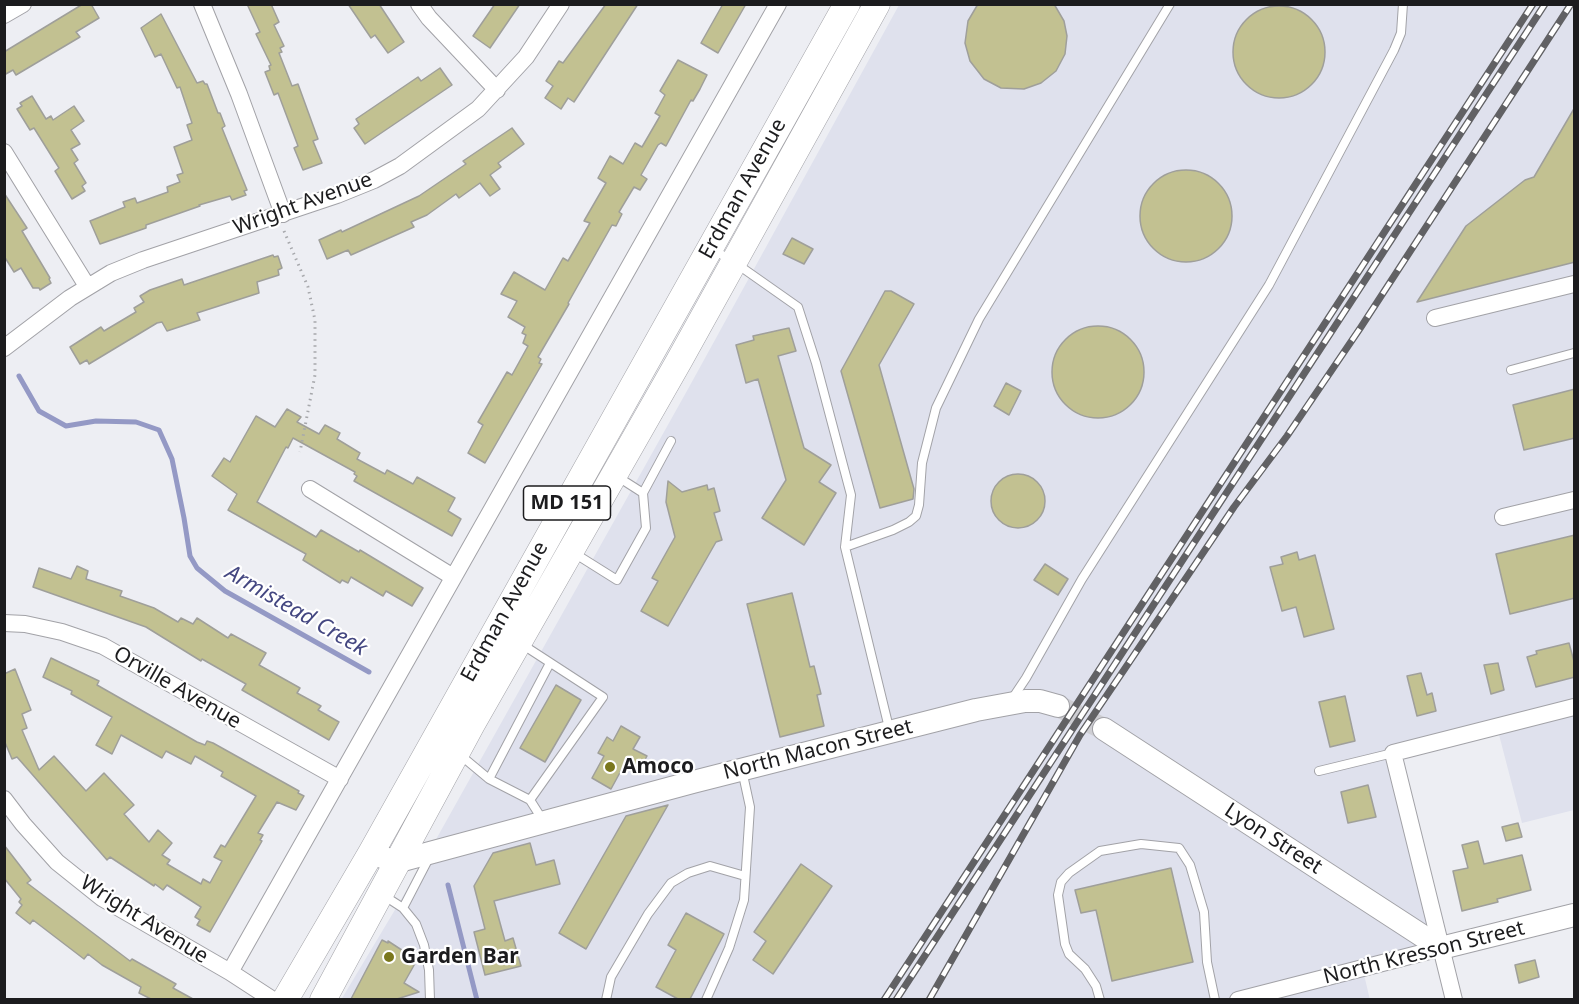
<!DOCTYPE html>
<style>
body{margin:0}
#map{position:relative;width:1579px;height:1004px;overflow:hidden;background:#edeef3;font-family:"Noto Sans",sans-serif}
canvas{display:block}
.frame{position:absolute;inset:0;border:6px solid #1c1c1e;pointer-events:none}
</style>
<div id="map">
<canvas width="1579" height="1004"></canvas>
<div class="frame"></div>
</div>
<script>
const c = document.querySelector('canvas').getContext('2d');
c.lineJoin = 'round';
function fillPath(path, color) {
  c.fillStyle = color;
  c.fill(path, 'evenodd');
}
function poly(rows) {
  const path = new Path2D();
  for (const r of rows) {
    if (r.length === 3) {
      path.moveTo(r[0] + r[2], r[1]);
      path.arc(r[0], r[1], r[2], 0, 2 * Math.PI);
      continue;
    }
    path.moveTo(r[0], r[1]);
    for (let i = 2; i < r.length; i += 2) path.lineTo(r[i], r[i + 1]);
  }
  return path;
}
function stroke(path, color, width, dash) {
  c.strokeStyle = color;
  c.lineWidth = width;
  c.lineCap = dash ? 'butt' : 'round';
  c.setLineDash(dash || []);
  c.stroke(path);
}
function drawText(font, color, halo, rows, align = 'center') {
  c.font = font + ' "Noto Sans",sans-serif';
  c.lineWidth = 4.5;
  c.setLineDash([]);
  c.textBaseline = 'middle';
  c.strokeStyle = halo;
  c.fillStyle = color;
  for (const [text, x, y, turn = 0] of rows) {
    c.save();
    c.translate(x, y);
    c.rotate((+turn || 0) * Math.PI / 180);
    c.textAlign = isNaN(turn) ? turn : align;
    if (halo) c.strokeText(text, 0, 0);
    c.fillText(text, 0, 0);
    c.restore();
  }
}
const built = poly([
 [899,5,1574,5,1574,810,1522,823,1497,727,1394,754,1444,946,1362,966,1370,1000,341,1000,420,868,688,389]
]);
const stream = poly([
 [19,376,39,411,66,426,96,421,136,422,159,430,172,459,184,518,190,556,197,568,225,591,369,672],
 [448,885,477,1000]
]);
const building = poly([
 [83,4,91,4,99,18,76,32,80,37,16,75,13,70,4,75,4,52,83,4],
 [247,4,271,4,279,22,274,25,284,46,280,48,282,52,279,53,292,86,298,84,318,139,313,141,322,163,303,170,294,148,298,146,278,93,274,95,265,72,270,70,269,66,271,65,256,34,260,32,247,4],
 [348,4,379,4,404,42,388,53,375,35,371,38,348,4],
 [495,4,520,4,490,48,473,36,495,4],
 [606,4,638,4,574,102,568,98,561,109,545,98,553,86,546,81,559,61,563,63,606,4],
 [723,4,746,4,718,53,701,43,723,4],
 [978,4,1054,4,1064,21,1067,36,1065,54,1056,71,1041,83,1024,89,1001,88,984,79,970,61,965,43,968,21,978,4],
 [1279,52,46],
 [161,14,197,83,203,81,205,84,207,84,218,113,220,113,225,126,222,128,247,190,244,191,246,195,232,200,230,196,199,205,200,206,146,225,146,228,100,244,90,221,125,207,123,202,135,198,137,203,168,192,167,187,180,182,177,175,183,173,174,147,192,140,187,125,192,123,180,87,177,88,161,54,155,57,141,28,161,14],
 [678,60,707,75,700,89,693,101,691,100,666,146,661,143,658,145,641,175,647,179,640,190,634,187,619,212,622,214,616,226,612,225,568,303,569,304,538,357,541,359,539,363,542,364,485,463,468,453,483,425,478,422,507,372,512,375,528,346,523,343,526,335,522,333,525,327,508,317,517,301,501,294,514,272,545,290,563,258,568,261,590,223,584,221,606,183,598,178,610,156,623,164,635,143,642,147,660,116,655,113,665,95,660,91,678,60],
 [440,68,452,85,365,144,354,128,359,124,356,119,418,77,421,81,440,68],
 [32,96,46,119,51,116,53,120,74,106,84,121,71,130,80,144,71,149,78,160,74,163,86,183,82,186,85,191,72,199,55,171,59,168,34,128,30,130,17,109,22,106,20,103,32,96],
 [1575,107,1575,262,1417,302,1466,226,1525,180,1534,177,1575,107],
 [512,128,524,144,498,163,501,167,490,175,500,189,490,196,480,183,459,198,456,194,427,215,411,222,414,227,351,255,348,250,327,259,319,240,341,230,342,232,419,196,466,164,463,161,512,128],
 [1186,216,46],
 [4,193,27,228,22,231,50,278,49,279,51,283,40,290,39,288,33,288,21,268,14,272,4,256,4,193],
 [792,238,813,249,804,264,783,254,792,238],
 [273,255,274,257,278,256,282,268,278,270,279,275,257,282,259,293,197,313,200,320,167,331,162,322,157,323,89,364,87,360,80,364,70,347,101,327,104,331,136,312,134,308,144,302,140,296,150,290,182,279,184,285,273,255],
 [885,291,891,291,914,304,879,365,914,489,913,499,880,508,841,371,885,291],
 [1098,372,46],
 [789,328,796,351,778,356,804,448,831,465,819,482,836,493,804,545,762,518,786,480,758,379,746,383,736,345,754,340,753,336,789,328],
 [1006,383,1021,391,1009,415,994,406,1006,383],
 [1575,389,1575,438,1524,450,1513,405,1575,389],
 [287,409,301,417,297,422,319,434,325,425,340,433,337,439,360,453,357,459,385,474,387,470,413,484,417,477,455,498,448,511,461,519,452,536,354,481,357,476,354,474,355,472,293,438,288,448,286,447,257,502,316,537,321,530,359,552,360,550,423,588,412,606,386,591,383,596,351,577,348,583,342,580,340,583,303,560,306,554,228,510,237,494,212,476,224,458,230,462,256,416,275,427,287,409],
 [1018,501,27],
 [668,481,682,492,707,485,708,490,714,488,720,511,714,513,722,540,716,542,668,626,641,611,658,581,652,578,675,537,666,502,668,481],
 [1575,535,1575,598,1510,614,1496,554,1575,535],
 [1297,552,1299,560,1315,555,1334,629,1304,637,1296,607,1282,611,1270,567,1283,564,1281,557,1297,552],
 [1045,564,1068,579,1058,595,1034,580,1045,564],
 [77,566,88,571,86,579,122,591,120,596,154,608,178,622,181,618,193,624,197,618,228,638,231,634,266,653,259,665,300,688,297,693,321,706,318,710,339,722,329,740,242,690,246,684,202,659,201,661,146,627,33,587,39,568,71,579,77,566],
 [792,593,810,667,814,666,821,694,817,695,824,726,780,737,747,604,792,593],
 [1569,643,1575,665,1575,677,1536,687,1527,657,1537,654,1536,651,1569,643],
 [51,658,99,681,97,685,197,742,205,745,207,741,213,743,299,791,298,793,304,796,296,810,277,802,258,833,263,835,260,840,262,841,210,932,197,925,200,920,195,917,201,907,167,885,163,890,155,884,154,886,110,857,107,860,17,757,12,759,4,740,4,674,15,669,31,710,22,714,27,728,22,730,39,770,54,756,86,791,104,773,134,805,124,814,149,842,158,830,172,843,162,855,170,860,167,864,201,884,203,879,210,883,222,861,214,857,221,845,225,847,256,796,221,776,223,772,195,756,191,764,166,751,162,758,121,735,112,754,96,745,112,717,71,694,72,691,43,677,51,658],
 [1498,663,1504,690,1491,694,1484,665,1498,663],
 [1421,673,1427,695,1432,693,1436,711,1417,716,1407,676,1421,673],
 [556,685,581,700,545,762,520,748,556,685],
 [1345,696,1355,741,1330,747,1319,702,1345,696],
 [621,726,640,737,633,749,647,756,637,774,623,767,611,789,592,778,604,756,598,753,607,737,613,741,621,726],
 [1368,785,1376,817,1348,823,1341,792,1368,785],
 [668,805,586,949,559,933,626,816,668,805],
 [1518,823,1522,837,1506,841,1502,827,1518,823],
 [1478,841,1484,864,1522,855,1531,890,1497,899,1498,902,1462,911,1453,871,1468,868,1462,845,1478,841],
 [530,843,536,865,554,860,560,884,494,901,505,941,513,938,521,966,485,975,474,932,485,929,474,886,493,853,530,843],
 [4,845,31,880,27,883,130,961,132,959,176,984,173,988,193,999,151,999,139,993,141,987,102,965,88,954,84,959,33,920,30,924,16,913,22,905,19,902,21,899,4,878,4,845],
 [801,864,832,886,773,974,753,960,766,941,754,932,801,864],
 [1171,868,1193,962,1112,981,1096,910,1081,913,1075,890,1171,868],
 [686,913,724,934,690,999,678,999,656,987,676,950,668,945,686,913],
 [382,940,388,943,388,941,417,960,404,983,419,992,397,999,351,999,382,940],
 [1535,960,1539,977,1519,983,1515,965,1535,960]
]);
const secondaryTunnel = poly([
 [1058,706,1104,729]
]);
const path = poly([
 [284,231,308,287,315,320,315,375,300,452]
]);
const lane = poly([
 [712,249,734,262,798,307,816,363,851,495,845,547,890,732],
 [1511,370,1574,353],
 [643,493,671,441],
 [845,547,893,530,909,522,916,516,919,505,922,463,936,408,979,319,1170,4],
 [574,553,617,580,646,528,643,493,618,477],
 [520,643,603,697,530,800,542,819],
 [1012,699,1026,678,1082,579,1269,285,1394,50,1401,33,1403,4],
 [459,754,489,779,550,663],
 [1319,771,1393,753],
 [489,779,530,800],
 [383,895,403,908,430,856],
 [403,908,416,924,424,945,429,970,430,1000],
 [606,1000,611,977,648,914,671,883,688,873,710,866,745,876],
 [706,1000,729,948,744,900,750,807,742,770],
 [1100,1000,1096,986,1085,969,1069,954,1065,944,1058,895,1061,882,1069,873,1100,851,1141,844,1179,848,1190,865,1204,912,1207,962,1215,1000]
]);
const street = poly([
 [202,4,239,94,283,214],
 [419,4,429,18,497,90],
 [4,15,23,4],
 [4,152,87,286],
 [1435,318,1574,284],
 [4,348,70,298,111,273,143,260,337,195,374,180,400,166,478,109,526,57,561,4],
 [310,489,453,577],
 [1503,517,1574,500],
 [4,623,25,624,62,632,103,646,340,779],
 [4,799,23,824,57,862,102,898,230,972,273,1000],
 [230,972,778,4],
 [1238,1000,1441,948],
 [1454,1000,1393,753,1574,707]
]);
const secondary = poly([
 [1104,729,1441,948,1574,915],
 [371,853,396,862,693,782,976,710,1025,701,1040,701,1058,706]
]);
const primary = poly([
 [285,1000,371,853,847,4],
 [323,1000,472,724,679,361,877,4]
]);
const rail = poly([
 [884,1000,1533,4],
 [896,1000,1545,4],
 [929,1000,1080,735,1234,507,1287,436,1361,327,1571,4]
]);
const markers = [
 [610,767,6,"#7a771d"],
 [389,957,6,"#7a771d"]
];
const shields = [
 [567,503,87]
];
const shieldNames = [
 ["MD 151",567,503]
];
const streetNames = [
 ["Erdman Avenue",743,189,-61],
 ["Wright Avenue",303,204,-20],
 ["Erdman Avenue",505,612,-61],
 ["Orville Avenue",177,688,30],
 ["North Macon Street",818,750,-14],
 ["Lyon Street",1273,839,33],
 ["Wright Avenue",144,920,32],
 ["North Kresson Street",1424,953,-14]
];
const poiNames = [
 ["Amoco",622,767],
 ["Garden Bar",401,957]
];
const waterNames = [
 ["Armistead Creek",296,611,30]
];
fillPath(built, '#dfe1ed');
stroke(stream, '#9499c5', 5);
fillPath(building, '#c2c191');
stroke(building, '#9f9f9a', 1.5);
stroke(secondaryTunnel, '#ceced3', 22, [22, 11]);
stroke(lane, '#a2a2a7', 10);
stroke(street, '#a2a2a7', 18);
stroke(secondary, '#a2a2a7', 24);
stroke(primary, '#a2a2a7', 27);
stroke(path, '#a7a8ac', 3, [1.5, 4.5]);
stroke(lane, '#fff', 8);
stroke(street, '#fff', 16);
stroke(secondary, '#fff', 22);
stroke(primary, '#fff', 26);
stroke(rail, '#616164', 7);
stroke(rail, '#fff', 4.5, [14]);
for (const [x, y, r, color] of markers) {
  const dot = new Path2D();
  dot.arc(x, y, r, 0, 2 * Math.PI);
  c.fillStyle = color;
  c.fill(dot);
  stroke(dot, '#fff', 2);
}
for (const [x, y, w] of shields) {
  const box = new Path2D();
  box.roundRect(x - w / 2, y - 17, w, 34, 4.5);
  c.fillStyle = '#fff';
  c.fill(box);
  stroke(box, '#1c1c1e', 1.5);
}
drawText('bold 20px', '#1c1c1e', null, shieldNames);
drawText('21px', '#1c1c1e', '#fff', streetNames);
drawText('bold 21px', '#1c1c1e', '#fff', poiNames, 'left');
drawText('italic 22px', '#444781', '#fff', waterNames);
</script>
